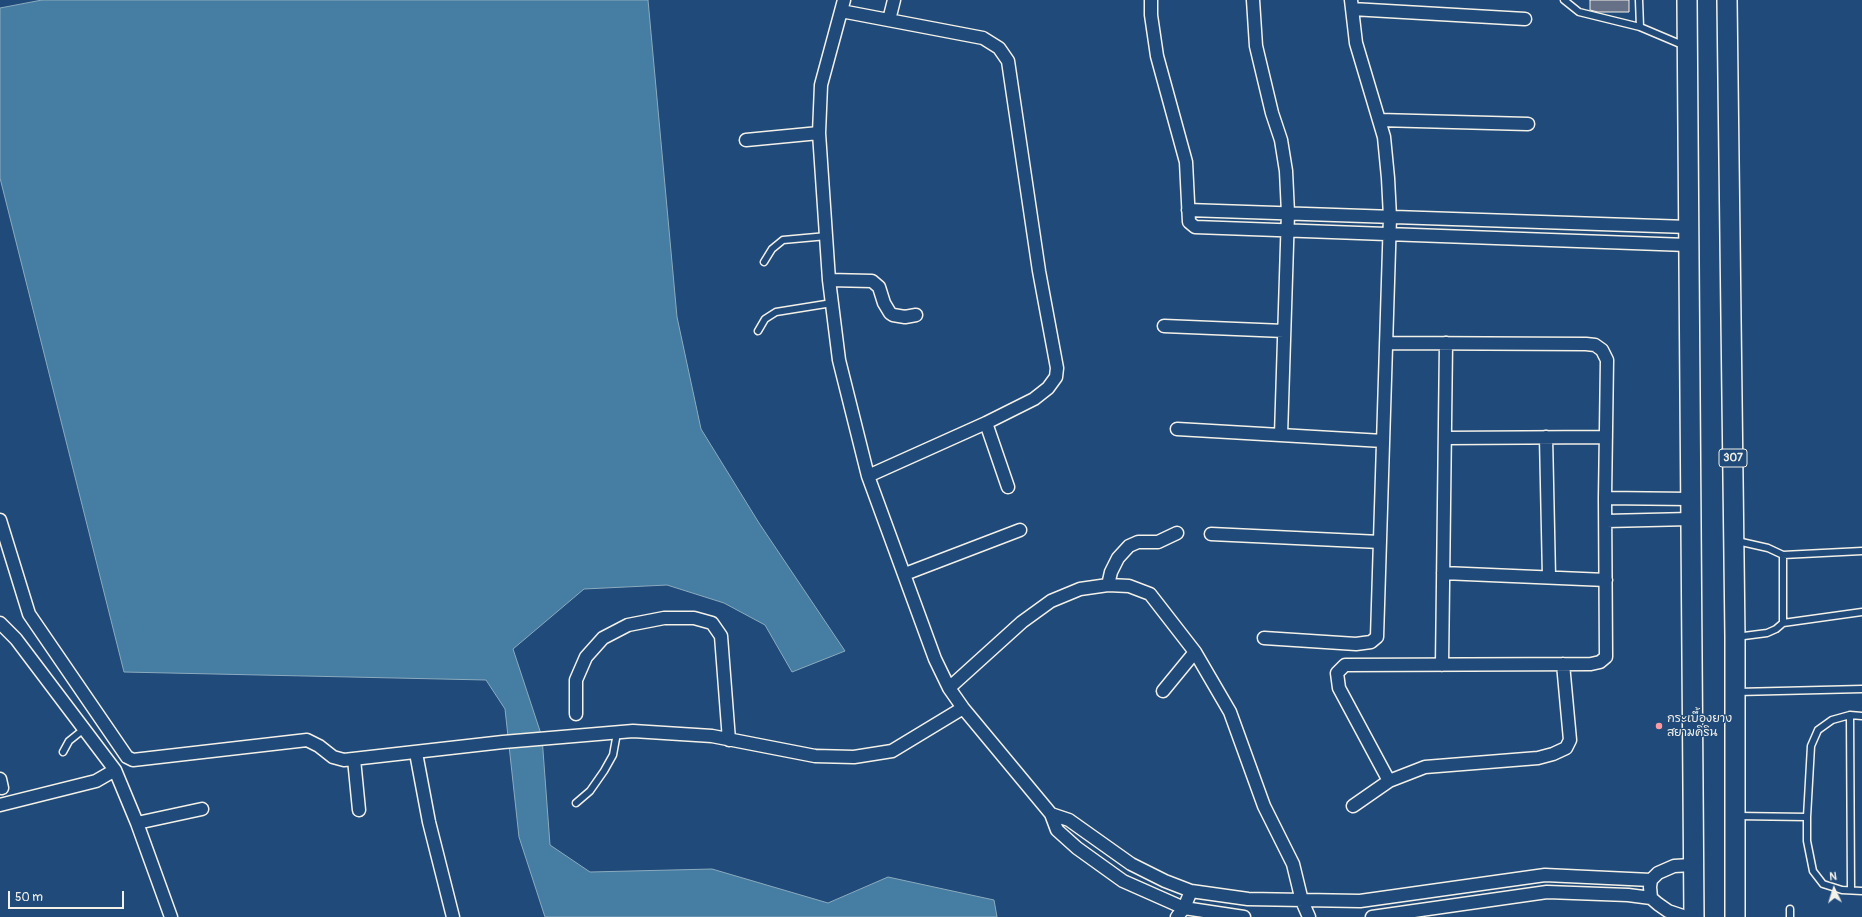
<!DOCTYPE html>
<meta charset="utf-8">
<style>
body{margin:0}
#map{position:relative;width:1862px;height:917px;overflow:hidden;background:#1f4a7a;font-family:Pangolin,sans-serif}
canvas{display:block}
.north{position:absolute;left:1814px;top:869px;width:40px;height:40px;-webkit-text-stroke:3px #1f4a7a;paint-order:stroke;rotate:356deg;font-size:11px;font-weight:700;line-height:16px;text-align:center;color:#f4f1e8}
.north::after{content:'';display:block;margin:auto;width:14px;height:18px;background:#f4f1e8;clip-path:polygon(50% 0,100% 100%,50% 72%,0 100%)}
.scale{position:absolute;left:8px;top:891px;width:116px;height:18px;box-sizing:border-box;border:2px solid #f4f1e8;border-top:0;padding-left:5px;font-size:12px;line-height:14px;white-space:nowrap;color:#f4f1e8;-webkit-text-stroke:3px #1f4a7a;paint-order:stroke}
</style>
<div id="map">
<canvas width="1862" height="917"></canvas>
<div class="north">N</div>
<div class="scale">50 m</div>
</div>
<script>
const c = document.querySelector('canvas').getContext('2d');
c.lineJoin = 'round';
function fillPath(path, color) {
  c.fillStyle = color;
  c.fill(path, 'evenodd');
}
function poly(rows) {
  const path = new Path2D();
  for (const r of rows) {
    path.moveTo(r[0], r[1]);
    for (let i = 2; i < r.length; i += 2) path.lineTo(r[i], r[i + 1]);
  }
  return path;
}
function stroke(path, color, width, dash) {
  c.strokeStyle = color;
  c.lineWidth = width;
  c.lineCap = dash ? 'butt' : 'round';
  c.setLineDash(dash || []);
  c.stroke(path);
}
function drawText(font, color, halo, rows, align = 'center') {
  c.font = font + ' Pangolin,"Playpen Sans Thai",sans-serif';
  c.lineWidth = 3;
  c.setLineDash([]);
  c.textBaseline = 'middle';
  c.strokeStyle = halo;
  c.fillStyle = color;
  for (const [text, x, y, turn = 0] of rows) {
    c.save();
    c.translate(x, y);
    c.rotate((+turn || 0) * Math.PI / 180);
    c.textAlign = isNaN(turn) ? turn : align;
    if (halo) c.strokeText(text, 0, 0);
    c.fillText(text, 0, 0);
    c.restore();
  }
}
const water = poly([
 [42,0,648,0,677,317,701,429,759,523,845,651,792,672,765,625,724,603,667,585,584,589,513,649,542,737,550,845,590,872,712,869,828,903,888,877,994,900,997,917,545,917,519,837,505,709,486,680,124,672,0,178,0,8,42,0]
]);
const building = poly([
 [1590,0,1629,0,1629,12,1598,12,1590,10,1590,0]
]);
const lane = poly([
 [1564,0,1579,12,1640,27],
 [1639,0,1640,27,1685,46],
 [764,262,772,249,783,240,827,236],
 [758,331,765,319,776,312,832,303],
 [1737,541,1768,548,1783,555,1783,623],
 [1783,555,1862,551],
 [1736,637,1767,633,1776,629,1783,623,1862,612],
 [1737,692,1862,689],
 [1850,715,1851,890],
 [1862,716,1850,715,1832,720,1818,730,1811,746,1807,817,1807,841,1813,871,1823,884,1842,890,1862,891],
 [63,752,69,741,84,729],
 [576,803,590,791,604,771,613,755,617,733],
 [1737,816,1807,817],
 [1790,909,1790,917]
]);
const street = poly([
 [844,0,821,85,819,133,829,280,839,360,868,476,935,659,949,688,963,708,1051,814,1057,830,1077,848,1123,881,1184,908,1244,917],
 [1151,0,1151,15,1157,56,1186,162,1189,222,1195,227,1687,245],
 [1253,0,1256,46,1272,113,1281,140,1286,171,1288,213,1281,435],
 [1352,9,1525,19],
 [841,11,983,38,999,48,1008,61,1039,271,1057,368,1056,377,1048,388,1034,399,986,423,868,476],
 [889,20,894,0],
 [1379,120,1528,124],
 [746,140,819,133],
 [1188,210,1688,227],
 [829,280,872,281,879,287,884,303,890,313,893,315,905,317,916,315],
 [1164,326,1284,331],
 [1386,343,1586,344,1595,345,1602,350,1607,360,1605,498,1606,657,1600,662,1591,664,1345,665,1337,673,1339,688,1389,781],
 [986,423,1008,487],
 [1177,429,1383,441],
 [1546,437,1549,577],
 [1445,438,1606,437],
 [1605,498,1690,499],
 [0,520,29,614,127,757,133,760,307,740,319,746,333,757,344,760,503,742,633,731,712,736,815,756,854,757,892,751,963,708],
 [1606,521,1690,519],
 [1211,534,1380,542],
 [1443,573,1606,580],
 [905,574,1020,530],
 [1108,585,1111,572,1118,558,1129,546,1138,542,1158,542,1177,533],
 [0,623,16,639,115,770,137,823,171,917],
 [1264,638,1356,644,1371,642,1377,637,1390,217,1388,178,1384,137,1356,43,1351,0],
 [1442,665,1446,343],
 [949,688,1022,622,1051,601,1080,589,1108,585,1129,586,1150,594,1195,652,1230,712,1264,806,1293,864,1302,901,1309,917],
 [1163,691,1195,652],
 [576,714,576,680,586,657,603,638,628,625,664,618,694,618,712,623,721,636,729,740],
 [416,753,429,822,453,917],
 [354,759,359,810],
 [0,779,2,788],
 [0,805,96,781,115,770],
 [1353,806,1389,781,1425,767,1538,758,1553,754,1566,748,1570,740,1563,664],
 [1051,814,1069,820,1131,864,1165,881,1191,891,1248,899,1360,901,1545,875,1651,880],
 [137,823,202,809],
 [1177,917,1184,908,1191,891],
 [1372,917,1547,892,1628,895,1651,898],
 [1686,917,1668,911,1658,904,1651,898,1650,887,1651,880,1658,873,1674,866,1692,865]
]);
const primary = poly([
 [1687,0,1694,917],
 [1727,0,1735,637,1735,917]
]);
const markers = [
 [1659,726,4,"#ff9aa2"]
];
const shields = [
 [1733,458,28]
];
const shieldNames = [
 ["307",1733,458]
];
const poiNames = [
 ["กระเบื้องยาง",1667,719],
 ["สยามคิริน",1667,733]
];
fillPath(water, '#467da2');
stroke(water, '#8cabbe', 1);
fillPath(building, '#667087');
stroke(building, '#f4f1e8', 1);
stroke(lane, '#f4f1e8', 9);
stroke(street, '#f4f1e8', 15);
stroke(primary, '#f4f1e8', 22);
stroke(lane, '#1f4a7a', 6);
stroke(street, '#1f4a7a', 12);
stroke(primary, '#1f4a7a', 19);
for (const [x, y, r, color] of markers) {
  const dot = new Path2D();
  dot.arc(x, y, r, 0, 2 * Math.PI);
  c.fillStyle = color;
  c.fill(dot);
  stroke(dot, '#1f4a7a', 1.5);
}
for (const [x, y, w] of shields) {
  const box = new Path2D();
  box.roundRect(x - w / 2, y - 9, w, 18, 3);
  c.fillStyle = '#1f4a7a';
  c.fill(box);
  stroke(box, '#f4f1e8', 1);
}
drawText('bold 11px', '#f4f1e8', null, shieldNames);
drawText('12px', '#f4f1e8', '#1f4a7a', poiNames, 'left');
</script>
